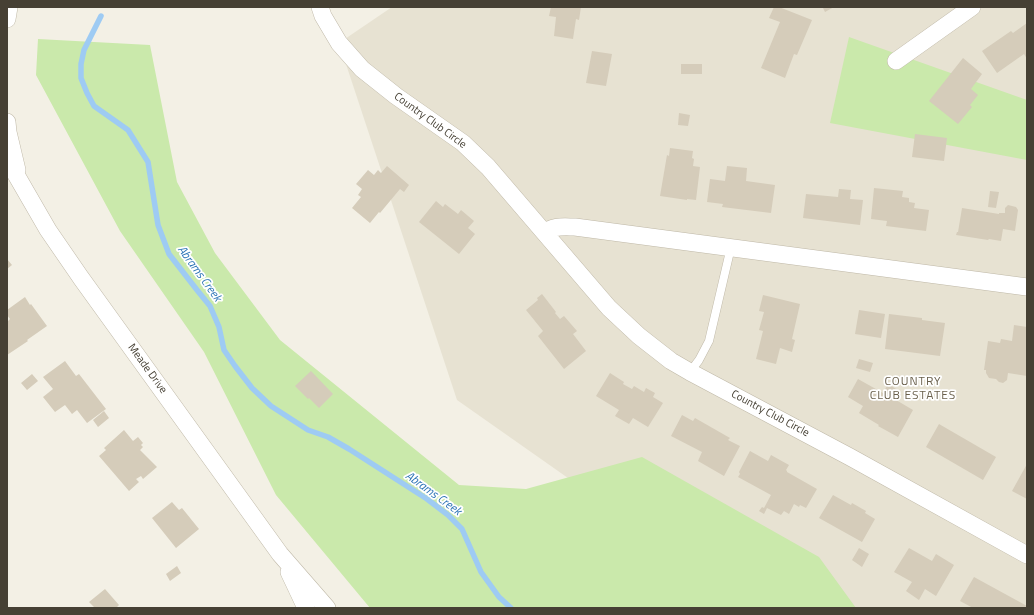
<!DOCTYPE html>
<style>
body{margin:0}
#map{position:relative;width:1034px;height:615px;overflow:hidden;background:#f3f0e5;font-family:"Titillium Web",sans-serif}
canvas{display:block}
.frame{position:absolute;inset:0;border:8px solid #464034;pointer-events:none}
</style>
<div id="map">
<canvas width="1034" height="615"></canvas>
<div class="frame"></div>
</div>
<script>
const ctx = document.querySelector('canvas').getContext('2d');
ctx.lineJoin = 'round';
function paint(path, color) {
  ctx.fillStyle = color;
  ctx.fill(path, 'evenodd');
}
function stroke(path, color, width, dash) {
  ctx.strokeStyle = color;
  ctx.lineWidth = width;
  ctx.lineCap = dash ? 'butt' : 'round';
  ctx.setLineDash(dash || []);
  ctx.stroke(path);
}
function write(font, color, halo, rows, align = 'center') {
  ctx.font = font + ' "Titillium Web",sans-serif';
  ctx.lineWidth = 3.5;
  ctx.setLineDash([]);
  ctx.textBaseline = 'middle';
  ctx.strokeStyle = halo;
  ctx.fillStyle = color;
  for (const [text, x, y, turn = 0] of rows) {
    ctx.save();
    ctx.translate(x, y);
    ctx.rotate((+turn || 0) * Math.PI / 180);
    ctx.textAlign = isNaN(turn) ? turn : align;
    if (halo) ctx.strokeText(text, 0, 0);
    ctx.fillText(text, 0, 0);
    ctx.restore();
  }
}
const residential = new Path2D(`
 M 392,7 L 1027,7 L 1027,608 L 753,608 L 457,400 L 339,43 Z`);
const green = new Path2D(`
 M 849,37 L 1027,100 L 1027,160 L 830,123 Z
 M 38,39 L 150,45 L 177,182 L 215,253 L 280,340 L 459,485 L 526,489 L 642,457 L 819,557 L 856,608 L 370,608 L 276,495 L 204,352 L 120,231 L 36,75 Z`);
const stream = new Path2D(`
 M 101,16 L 84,50 L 81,64 L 81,78 L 87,93 L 94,106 L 128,130 L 148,162 L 158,225 L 169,254 L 197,290 L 210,306 L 219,327 L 224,350 L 235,366 L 252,388 L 271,406 L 308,430 L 328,437 L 349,449 L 427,499 L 448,515 L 462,529 L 481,572 L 499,597 L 511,608`);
const building = new Path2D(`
 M 551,7 L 581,7 L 579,20 L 576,19 L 573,39 L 554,36 L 556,17 L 549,16 Z
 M 774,7 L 779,7 L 812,20 L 797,55 L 794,54 L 785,78 L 761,68 L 780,22 L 769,18 Z
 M 824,7 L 834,7 L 825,12 L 823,8 Z
 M 1027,23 L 1027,59 L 1024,54 L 997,73 L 982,51 L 1011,31 L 1013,33 Z
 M 592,51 L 612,54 L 606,86 L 586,83 Z
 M 963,58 L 982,74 L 971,89 L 978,95 L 970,105 L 972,107 L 958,124 L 929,101 Z
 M 681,64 L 702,64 L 702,74 L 681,74 Z
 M 679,113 L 690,115 L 688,126 L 678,125 Z
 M 915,134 L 947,138 L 944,161 L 912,157 Z
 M 670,148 L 693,151 L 692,158 L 694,159 L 693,166 L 700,167 L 696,200 L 687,199 L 687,200 L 660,196 L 667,155 L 669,156 Z
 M 387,166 L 409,185 L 404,192 L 400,189 L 380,213 L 379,212 L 370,223 L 352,208 L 361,197 L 358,195 L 362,189 L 356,184 L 368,170 L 374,175 L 378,170 L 381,173 Z
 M 727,166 L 747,168 L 746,181 L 775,185 L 771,213 L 722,207 L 723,204 L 707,202 L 710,179 L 725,181 Z
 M 874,188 L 903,191 L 902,197 L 909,198 L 909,202 L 915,203 L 914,208 L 929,210 L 926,231 L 886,226 L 887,221 L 871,219 Z
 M 839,189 L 851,190 L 850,199 L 863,200 L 860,225 L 803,218 L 806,194 L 838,197 Z
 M 990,191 L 999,192 L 996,208 L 988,207 Z
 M 436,201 L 443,207 L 445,204 L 458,214 L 461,210 L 474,221 L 468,228 L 475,234 L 459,254 L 419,222 Z
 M 1008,205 L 1016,207 L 1018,210 L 1015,231 L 1003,229 L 1001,241 L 989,239 L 988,240 L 956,235 L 957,232 L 958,232 L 962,208 L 999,214 L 999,213 L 1005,213 L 1005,208 Z
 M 7,259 L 12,265 L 7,269 Z
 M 542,294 L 556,312 L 555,313 L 560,319 L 564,316 L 577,331 L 573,334 L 586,351 L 564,369 L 538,336 L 543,331 L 526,310 L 538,300 L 537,298 Z
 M 763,295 L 800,304 L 792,339 L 795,340 L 792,352 L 780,348 L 776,364 L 756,359 L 763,331 L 759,330 L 764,312 L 759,311 Z
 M 25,297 L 30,305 L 31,304 L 47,326 L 27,340 L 28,341 L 7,355 L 7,322 L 10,319 L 7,315 L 7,310 Z
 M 859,310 L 885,314 L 881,338 L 855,334 Z
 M 889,314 L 922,318 L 922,320 L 945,323 L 940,356 L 885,349 Z
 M 1014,325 L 1027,327 L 1027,376 L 1008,373 L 1007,380 L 1003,383 L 999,382 L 996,379 L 989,378 L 986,373 L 986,370 L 984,370 L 988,341 L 1000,343 L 1001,339 L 1012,341 Z
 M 859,359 L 873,363 L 870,372 L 856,368 Z
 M 65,361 L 76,376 L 79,374 L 106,409 L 87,423 L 77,410 L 72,414 L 65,405 L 55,412 L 43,397 L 53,389 L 43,377 Z
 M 311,371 L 333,394 L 319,408 L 309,398 L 308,399 L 295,386 Z
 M 610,373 L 624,382 L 623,384 L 632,389 L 634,386 L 644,392 L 646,388 L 655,393 L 653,397 L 663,403 L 648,427 L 633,418 L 629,424 L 615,416 L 619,410 L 596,396 Z
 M 32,374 L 38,381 L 27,390 L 21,383 Z
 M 858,379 L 883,393 L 888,384 L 901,392 L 896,400 L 913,410 L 898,437 L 878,426 L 879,425 L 859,413 L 863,406 L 848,397 Z
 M 104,411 L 109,418 L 98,427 L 93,420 Z
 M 682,415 L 693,421 L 695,418 L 730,438 L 728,440 L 740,446 L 724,476 L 698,461 L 702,452 L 671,436 Z
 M 939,424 L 996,457 L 983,480 L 926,447 Z
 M 124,430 L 133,441 L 138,437 L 143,443 L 141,445 L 143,447 L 140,450 L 157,467 L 143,479 L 141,476 L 136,479 L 139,482 L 129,491 L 99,456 L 106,450 L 104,448 Z
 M 750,451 L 768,461 L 771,455 L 789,465 L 786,470 L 787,471 L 787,472 L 817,489 L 806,508 L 800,505 L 799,507 L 794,504 L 789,514 L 784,511 L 781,515 L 767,508 L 764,514 L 759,511 L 762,507 L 764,508 L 771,495 L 738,477 L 740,474 L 739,472 Z
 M 1027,464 L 1027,499 L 1012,491 Z
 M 833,495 L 851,505 L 852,503 L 866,511 L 865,513 L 875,519 L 862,542 L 819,518 Z
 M 172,502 L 179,510 L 182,508 L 199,529 L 176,548 L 152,518 Z
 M 859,548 L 869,554 L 862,567 L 852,560 Z
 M 909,548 L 932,561 L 936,554 L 954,565 L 936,596 L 925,589 L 919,600 L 906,591 L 912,582 L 894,572 Z
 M 177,566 L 181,573 L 170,581 L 166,574 Z
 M 974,577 L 1027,606 L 1025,608 L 973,608 L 960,601 Z
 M 105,589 L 119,605 L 116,608 L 95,608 L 89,602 Z`);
const service = new Path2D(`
 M 690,372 L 699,360 L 709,341 L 731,247`);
const minor = new Path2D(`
 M 320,7 L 323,16 L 339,43 L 362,69 L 396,96 L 463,143 L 488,167 L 609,308 L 639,336 L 671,361 L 690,372 L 850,457 L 1027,555
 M 7,19 L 9,7
 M 896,61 L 972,7
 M 7,122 L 8,132 L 17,170
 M 7,159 L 48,230 L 81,278 L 280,554 L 327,608
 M 545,233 C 552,225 565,227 575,227 L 1027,287
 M 289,572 L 306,608`);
const streetNames = [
 ["Country Club Circle",430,121,36],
 ["Meade Drive",147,369,54],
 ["Country Club Circle",770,414,28]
];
const waterNames = [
 ["Abrams Creek",199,274,54],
 ["Abrams Creek",433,494,36]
];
const neighbourhoodNames = [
 ["COUNTRY",913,382],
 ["CLUB ESTATES",913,396]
];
paint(residential, '#e7e2d2');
paint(green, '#cae9ab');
stroke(stream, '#9ecbf3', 5.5);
paint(building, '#d5ccba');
stroke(service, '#bfb8a7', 9);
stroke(minor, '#bfb8a7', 18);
stroke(service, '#fff', 8);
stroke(minor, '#fff', 17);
write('11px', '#464034', '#fff', streetNames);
write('italic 12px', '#2972b5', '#fff', waterNames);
ctx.letterSpacing = '1px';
write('12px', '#695f4b', '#fff', neighbourhoodNames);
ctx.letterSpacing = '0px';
</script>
